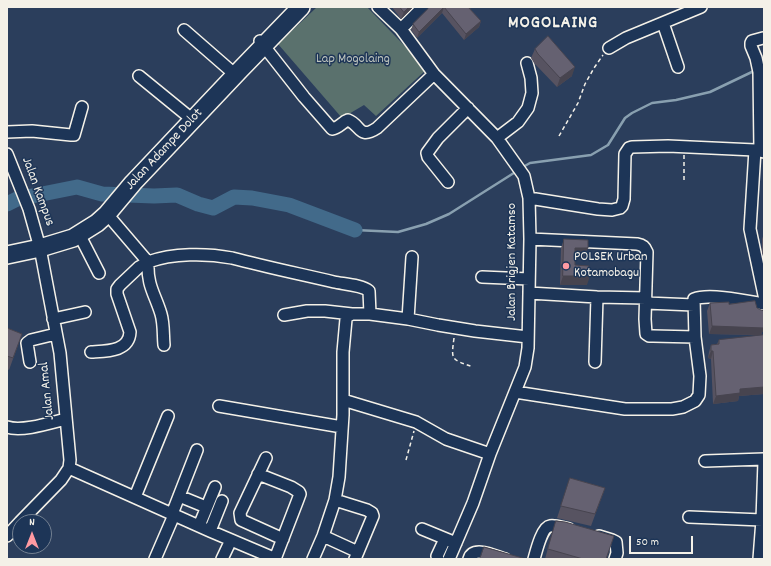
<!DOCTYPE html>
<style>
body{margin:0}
#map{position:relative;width:771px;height:566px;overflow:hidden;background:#2b3e5c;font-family:Dekko,sans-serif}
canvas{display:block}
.frame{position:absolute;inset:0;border:8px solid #f4f1e8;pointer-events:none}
.north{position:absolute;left:12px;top:514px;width:40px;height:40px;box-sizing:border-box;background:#1d3557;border:1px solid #738091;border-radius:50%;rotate:0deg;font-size:11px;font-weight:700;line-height:16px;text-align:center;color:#f4f1e8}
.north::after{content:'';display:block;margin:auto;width:14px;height:18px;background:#ff9aa2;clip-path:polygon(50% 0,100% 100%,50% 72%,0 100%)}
.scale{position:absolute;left:629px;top:536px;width:64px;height:18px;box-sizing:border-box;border:2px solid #f4f1e8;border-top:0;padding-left:5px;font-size:12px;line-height:14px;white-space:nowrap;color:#f4f1e8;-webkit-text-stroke:3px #1d3557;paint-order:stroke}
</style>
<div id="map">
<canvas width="771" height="566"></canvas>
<div class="frame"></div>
<div class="north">N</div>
<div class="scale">50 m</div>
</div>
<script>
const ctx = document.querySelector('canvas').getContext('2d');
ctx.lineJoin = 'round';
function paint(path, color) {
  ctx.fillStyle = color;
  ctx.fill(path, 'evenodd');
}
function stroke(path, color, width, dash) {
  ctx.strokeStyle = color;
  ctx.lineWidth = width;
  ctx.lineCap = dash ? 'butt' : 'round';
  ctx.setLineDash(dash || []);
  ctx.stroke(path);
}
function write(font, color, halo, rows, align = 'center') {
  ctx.font = font + ' Dekko,sans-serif';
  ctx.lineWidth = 3;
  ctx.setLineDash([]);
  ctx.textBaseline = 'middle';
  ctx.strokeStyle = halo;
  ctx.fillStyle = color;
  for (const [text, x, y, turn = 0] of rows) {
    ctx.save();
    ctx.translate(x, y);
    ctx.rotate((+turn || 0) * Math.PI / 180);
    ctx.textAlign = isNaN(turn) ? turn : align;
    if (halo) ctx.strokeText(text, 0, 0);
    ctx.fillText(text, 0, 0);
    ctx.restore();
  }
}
const green = new Path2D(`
 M 317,7 L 367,7 L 427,69 L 376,116 L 364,105 L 342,118 L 278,44 Z`);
const stream = new Path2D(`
 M 523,167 L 530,163 L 591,155 L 608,145 L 625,118 L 632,113 L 652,103 L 676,100 L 710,92 L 756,70
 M 355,230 L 398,232 L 426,224 L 449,214 L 517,171`);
const river = new Path2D(`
 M 7,204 L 17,199 L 77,187 L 102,194 L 154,196 L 177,195 L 198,204 L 213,208 L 234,197 L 252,198 L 289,205 L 355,230`);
const path = new Path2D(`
 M 559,136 L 578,103 L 585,84 L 594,68 L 603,55
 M 684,155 L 684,183
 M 454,338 C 451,361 451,359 473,367
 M 406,460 L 414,431`);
const minor = new Path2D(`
 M 378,7 L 401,29 L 434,74 L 497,138 L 524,176 L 529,198 L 530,239 L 529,293 L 528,348 L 525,367 L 490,454 L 473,503 L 449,559
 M 663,23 L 678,67
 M 401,29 L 423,7
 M 184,30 L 231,71
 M 260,41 L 304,97 L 332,129 C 339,128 342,122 348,120 C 361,125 359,140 377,128 L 434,74
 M 609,48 L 626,38 L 701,7
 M 139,76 L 188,116
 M 7,132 L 32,131 L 71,135 L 74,135 L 82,107
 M 497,138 L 518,122 L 528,108 L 532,93 L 531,78 L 527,63
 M 755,150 L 750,229 L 764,295
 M 760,151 L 759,72 L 756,58 L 751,46 L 751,43 L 752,41 L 763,38
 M 7,154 L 29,209 L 40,248 L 60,353 L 70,460 L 69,468 L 61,480 L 20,522
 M 448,182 L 428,157 L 427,153 L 438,138 L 468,108
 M 529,198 L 598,209 L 612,210 L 620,208 L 622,206 L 624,199 L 625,154 L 629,148 L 632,147 L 668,146 L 755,150 L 764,152
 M 107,214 L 148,262 C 173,253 206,253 232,258 C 266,267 300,274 334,282 C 343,284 362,285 369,291 L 370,314
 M 79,234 L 99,273
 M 530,239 L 637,244 C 643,245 645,247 647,252 L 645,319 L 646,334 L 649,336 L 653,336 L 695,337
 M 482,277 L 529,279
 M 529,293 L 597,297 L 646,298
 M 646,303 L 694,305
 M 284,315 L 307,311 L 325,311 L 352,314
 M 53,319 L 85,312
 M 408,319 L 412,257
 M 91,352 C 106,351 129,352 130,332 L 117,294 L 117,289 L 120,285 L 139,267 L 148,262 C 147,286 155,294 161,314 C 164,324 163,335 164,345
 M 30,362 L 27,343 L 31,340 L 56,334
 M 595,362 L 597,297
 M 515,392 L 625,409 L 672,409 L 683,407 L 695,401 L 699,395 L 700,376 L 695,337 L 694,299 C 709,293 747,301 764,304
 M 343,400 L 416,422 L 446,439 L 490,454
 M 219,406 L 342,427
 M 7,427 C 22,432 50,423 66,419
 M 266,458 L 240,513 L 241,520 L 283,539
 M 705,461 L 764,459
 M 69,468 L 210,531 L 276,559
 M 258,474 L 291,487 L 299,492 L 300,494 L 297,502 L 275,559
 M 179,496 L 206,507
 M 135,497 L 168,416
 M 335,500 L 367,510 L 372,513 L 373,516 L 355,559
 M 172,514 L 197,450
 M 689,517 L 762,520
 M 199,526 L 215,487
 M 422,529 L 456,543
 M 210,531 L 222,501
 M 7,536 L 20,522
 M 323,536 L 358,552
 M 599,536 L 612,540 L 616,542 L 617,553 L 615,559
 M 155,559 L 174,515
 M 222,559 L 231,540
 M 313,559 L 323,536 L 335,500 L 339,477 L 343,415 L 343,352 L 346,319 L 348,316 L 352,314 L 370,314 L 408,319 L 438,325 L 475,331 L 528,337
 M 438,559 L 437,556 L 445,539
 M 469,559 C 473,545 495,556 505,559
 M 534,559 C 536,552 542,527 550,526 C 556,525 563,528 569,529
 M 759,559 L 762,520 L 764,461`);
const highway = new Path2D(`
 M 7,255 L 40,248 L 73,238 L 97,223 L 107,214 L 133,183 L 239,71 L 301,7`);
const wall = new Path2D(`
 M 392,7 L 413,7 L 401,19 Z
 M 430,7 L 471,7 L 470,9 L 481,21 L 479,27 L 464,40 L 442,13 L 417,38 L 411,30 L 413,24 Z
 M 535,49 L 572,76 L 557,87 L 534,63 L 531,58 Z
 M 764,234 L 764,255 L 763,255 L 762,253 L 762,239 Z
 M 564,239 L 584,257 L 575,257 L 575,265 L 587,285 L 560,285 L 561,248 Z
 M 710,303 L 729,304 L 762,332 L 761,335 L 709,334 L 707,311 Z
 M 7,328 L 22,334 L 9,370 L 7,369 Z
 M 764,335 L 764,394 L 739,396 L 738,401 L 713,404 L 711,359 L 708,358 L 709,352 L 711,345 L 717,344 L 719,340 Z
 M 570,478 L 605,488 L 591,526 L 557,518 Z
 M 556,521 L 606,559 L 545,559 L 552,533 Z`);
const shadedWall = new Path2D(`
 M 409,7 L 413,7 L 401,19 L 404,12 Z
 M 444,7 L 442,13 L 417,38 L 419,32 Z
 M 481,21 L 479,27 L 464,40 L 466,34 Z
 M 575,67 L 572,76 L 557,87 L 560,78 Z
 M 575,248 L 588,248 L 584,257 L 572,257 Z
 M 563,276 L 590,276 L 587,285 L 560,285 Z
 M 764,325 L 764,332 L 762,332 L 761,335 L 709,334 L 712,326 Z
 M 711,351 L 713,351 L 711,359 L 708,358 Z
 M 764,387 L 764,394 L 739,396 L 738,401 L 713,404 L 716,396 L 740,389 Z`);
const building = new Path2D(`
 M 400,7 L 409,7 L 404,12 Z
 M 430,7 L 468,7 L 481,21 L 466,34 L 444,7 L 419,32 L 413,24 Z
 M 548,36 L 575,67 L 560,78 L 538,54 L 535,49 Z
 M 564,239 L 588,240 L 588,248 L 575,248 L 575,265 L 589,266 L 590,276 L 563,276 Z
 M 755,301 L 757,308 L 761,310 L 764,311 L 764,328 L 712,326 L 710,303 L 729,302 L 729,304 Z
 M 7,328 L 22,334 L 13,358 L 7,356 Z
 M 764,335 L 764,387 L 740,389 L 740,393 L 716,396 L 713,351 L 711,351 L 711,345 L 719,344 L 719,340 Z
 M 570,478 L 605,488 L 595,514 L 561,506 Z
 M 556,521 L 565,522 L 614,536 L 606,559 L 583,559 L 548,549 Z
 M 484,547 L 526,559 L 480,559 Z`);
const markers = [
 [566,266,4,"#ff9aa2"]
];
const parkNames = [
 ["Lap Mogolaing",353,60]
];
const streetNames = [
 ["Jalan Adampe Dolot",165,150,-47],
 ["Jalan Kampus",37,192,70],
 ["Jalan Brigjen Katamso",513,262,-90],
 ["Jalan Amal",48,391,-96]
];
const poiNames = [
 ["POLSEK Urban",574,258],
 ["Kotamobagu",574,274]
];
const districtNames = [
 ["MOGOLAING",553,25]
];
paint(green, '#5a716d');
stroke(stream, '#89a0b0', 2.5);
stroke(river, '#426a8a', 15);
stroke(minor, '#f4f1e8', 14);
stroke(highway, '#f4f1e8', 20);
stroke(path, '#f4f1e8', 1.5, [4, 3]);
stroke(minor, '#1d3557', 11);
stroke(highway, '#1d3557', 17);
paint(wall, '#575361');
paint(shadedWall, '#47444f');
paint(building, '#656171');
stroke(building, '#47444f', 1);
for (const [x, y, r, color] of markers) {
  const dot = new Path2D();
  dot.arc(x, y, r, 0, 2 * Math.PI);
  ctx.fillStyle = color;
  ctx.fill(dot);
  stroke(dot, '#1d3557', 1.5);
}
write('14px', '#bec4bd', '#1d3557', parkNames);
write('14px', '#f4f1e8', '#1d3557', streetNames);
write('14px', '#f4f1e8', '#1d3557', poiNames, 'left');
ctx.letterSpacing = '1px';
write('bold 18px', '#f4f1e8', '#1d3557', districtNames);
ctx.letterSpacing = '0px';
</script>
